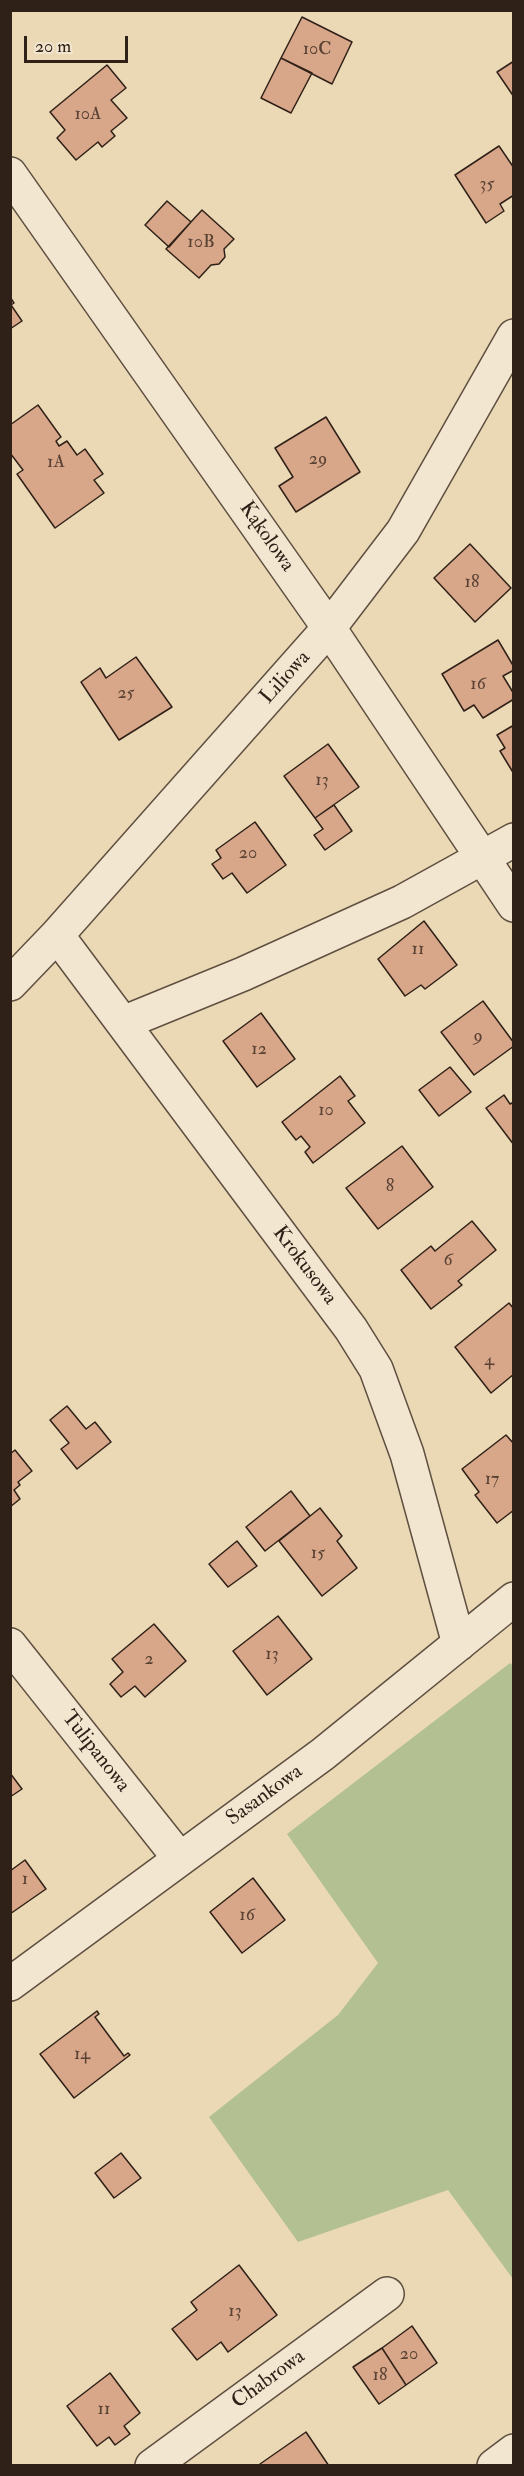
<!DOCTYPE html>
<meta charset="utf-8">
<style>
body{margin:0}
#map{position:relative;width:524px;height:2476px;overflow:hidden;background:#ebd9b6;font-family:"IM FELL Double Pica",serif}
canvas{display:block}
.frame{position:absolute;inset:0;border:12px solid #2f2118;pointer-events:none}
.scale{position:absolute;left:24px;top:36px;width:104px;height:27px;box-sizing:border-box;border:3px solid #2f2118;border-top:0;padding-left:8px;font-size:18px;line-height:21px;white-space:nowrap;color:#2f2118;-webkit-text-stroke:4px #f2e6d0;paint-order:stroke}
</style>
<div id="map">
<canvas width="524" height="2476"></canvas>
<div class="frame"></div>
<div class="scale">20 m</div>
</div>
<script>
const ctx = document.querySelector('canvas').getContext('2d');
ctx.lineJoin = 'round';
function paint(path, color) {
  ctx.fillStyle = color;
  ctx.fill(path, 'evenodd');
}
function stroke(path, color, width, dash) {
  ctx.strokeStyle = color;
  ctx.lineWidth = width;
  ctx.lineCap = dash ? 'butt' : 'round';
  ctx.setLineDash(dash || []);
  ctx.stroke(path);
}
function write(font, color, halo, rows, align = 'center') {
  ctx.font = font + ' "IM FELL Double Pica",serif';
  ctx.lineWidth = 6;
  ctx.setLineDash([]);
  ctx.textBaseline = 'middle';
  ctx.strokeStyle = halo;
  ctx.fillStyle = color;
  for (const [text, x, y, turn = 0] of rows) {
    ctx.save();
    ctx.translate(x, y);
    ctx.rotate((+turn || 0) * Math.PI / 180);
    ctx.textAlign = isNaN(turn) ? turn : align;
    if (halo) ctx.strokeText(text, 0, 0);
    ctx.fillText(text, 0, 0);
    ctx.restore();
  }
}
const green = new Path2D(`
 M 510,1663 L 514,1667 L 513,2279 L 448,2190 L 298,2242 L 209,2117 L 338,2015 L 378,1963 L 287,1834 Z`);
const building = new Path2D(`
 M 302,17 L 352,42 L 332,84 L 281,58 Z
 M 281,58 L 312,73 L 291,113 L 261,98 Z
 M 514,61 L 514,97 L 497,72 Z
 M 107,65 L 126,88 L 111,100 L 127,118 L 111,131 L 115,136 L 102,147 L 98,142 L 76,160 L 57,138 L 65,130 L 50,112 Z
 M 499,146 L 514,168 L 514,195 L 500,204 L 504,211 L 486,223 L 455,175 Z
 M 167,201 L 191,222 L 169,247 L 145,225 Z
 M 202,210 L 234,239 L 224,249 L 225,257 L 219,264 L 211,265 L 199,278 L 166,249 Z
 M 10,297 L 14,303 L 11,305 L 22,321 L 10,329 Z
 M 38,405 L 61,437 L 56,441 L 59,446 L 67,441 L 77,455 L 85,449 L 103,474 L 94,480 L 104,493 L 55,528 L 17,474 L 23,470 L 10,453 L 10,425 Z
 M 326,417 L 360,472 L 296,512 L 279,486 L 293,477 L 275,448 Z
 M 470,544 L 511,588 L 475,622 L 434,578 Z
 M 498,640 L 514,667 L 514,670 L 503,676 L 514,694 L 514,699 L 483,718 L 474,705 L 464,711 L 442,674 Z
 M 136,657 L 172,707 L 119,740 L 81,682 L 100,668 L 106,678 Z
 M 514,725 L 514,774 L 500,751 L 505,748 L 497,735 Z
 M 328,744 L 359,787 L 315,818 L 284,776 Z
 M 334,805 L 352,831 L 325,850 L 314,835 L 323,829 L 315,818 Z
 M 255,822 L 286,865 L 247,893 L 232,873 L 223,879 L 212,864 L 221,858 L 216,850 Z
 M 424,921 L 457,965 L 425,989 L 421,985 L 405,996 L 378,959 Z
 M 483,1001 L 514,1043 L 514,1046 L 474,1075 L 441,1032 Z
 M 261,1013 L 295,1059 L 257,1087 L 223,1041 Z
 M 450,1067 L 471,1092 L 439,1116 L 419,1090 Z
 M 340,1076 L 355,1096 L 348,1101 L 365,1123 L 313,1163 L 305,1152 L 310,1147 L 301,1136 L 296,1140 L 282,1122 Z
 M 504,1095 L 510,1104 L 514,1102 L 514,1145 L 486,1108 Z
 M 402,1146 L 433,1187 L 378,1229 L 346,1188 Z
 M 472,1221 L 496,1250 L 458,1281 L 462,1285 L 431,1309 L 401,1270 L 431,1246 L 435,1251 Z
 M 509,1303 L 514,1309 L 514,1374 L 491,1393 L 455,1347 Z
 M 67,1406 L 86,1429 L 95,1422 L 111,1442 L 77,1469 L 61,1449 L 69,1443 L 50,1420 Z
 M 506,1435 L 514,1444 L 514,1510 L 497,1523 L 475,1495 L 479,1492 L 462,1469 Z
 M 15,1450 L 32,1471 L 18,1482 L 20,1485 L 14,1490 L 20,1499 L 10,1507 L 10,1454 Z
 M 291,1491 L 310,1516 L 265,1551 L 246,1527 Z
 M 320,1508 L 342,1536 L 337,1541 L 357,1568 L 322,1596 L 279,1541 Z
 M 237,1541 L 257,1566 L 228,1587 L 209,1564 Z
 M 278,1616 L 312,1659 L 267,1695 L 233,1651 Z
 M 154,1624 L 186,1661 L 145,1697 L 135,1686 L 121,1697 L 110,1684 L 123,1672 L 112,1659 Z
 M 10,1773 L 22,1789 L 10,1797 Z
 M 25,1860 L 46,1889 L 10,1914 L 10,1871 Z
 M 253,1878 L 285,1920 L 242,1953 L 210,1912 Z
 M 97,2011 L 99,2014 L 95,2017 L 124,2056 L 128,2053 L 130,2055 L 74,2098 L 40,2054 Z
 M 121,2153 L 141,2178 L 114,2198 L 95,2173 Z
 M 239,2265 L 277,2315 L 228,2352 L 221,2342 L 197,2360 L 172,2329 L 197,2310 L 191,2302 Z
 M 412,2326 L 437,2363 L 406,2385 L 382,2348 Z
 M 382,2348 L 406,2385 L 379,2404 L 353,2367 Z
 M 110,2373 L 140,2413 L 124,2426 L 130,2434 L 115,2445 L 109,2437 L 97,2446 L 67,2406 Z
 M 306,2432 L 329,2466 L 261,2466 L 260,2464 Z`);
const minor = new Path2D(`
 M 10,174 L 329,628 L 514,905
 M 57,935 L 351,1329 L 376,1369 L 407,1454 L 459,1644
 M 10,984 L 57,935 L 329,628 L 403,531 L 514,336
 M 123,1023 L 243,974 L 402,902 L 514,840
 M 10,1645 L 180,1859
 M 10,1984 L 323,1754 L 514,1599
 M 152,2466 L 387,2294
 M 494,2466 L 514,2451`);
const numberNames = [
 ["10C",317,50],
 ["10A",88,115],
 ["35",487,185],
 ["10B",201,243],
 ["29",318,460],
 ["1A",56,463],
 ["18",472,583],
 ["16",478,685],
 ["25",126,694],
 ["13",322,781],
 ["20",248,854],
 ["11",418,950],
 ["9",478,1037],
 ["12",259,1050],
 ["10",326,1111],
 ["8",390,1187],
 ["6",448,1261],
 ["4",489,1361],
 ["17",492,1480],
 ["15",318,1554],
 ["13",272,1655],
 ["2",149,1660],
 ["1",25,1880],
 ["16",247,1916],
 ["14",82,2055],
 ["13",235,2312],
 ["20",409,2355],
 ["18",380,2376],
 ["11",104,2410]
];
const streetNames = [
 ["Kąkolowa",266,537,55],
 ["Liliowa",286,678,-48],
 ["Krokusowa",304,1266,53],
 ["Tulipanowa",95,1752,52],
 ["Sasankowa",265,1796,-36],
 ["Chabrowa",269,2380,-36]
];
paint(green, '#b3c091');
paint(building, '#d8a688');
stroke(building, '#2f2118', 1.5);
stroke(minor, '#5e4f40', 36);
stroke(minor, '#f2e6d0', 33);
write('18px', '#594234', null, numberNames);
write('21px', '#2f2118', '#f2e6d0', streetNames);
</script>
